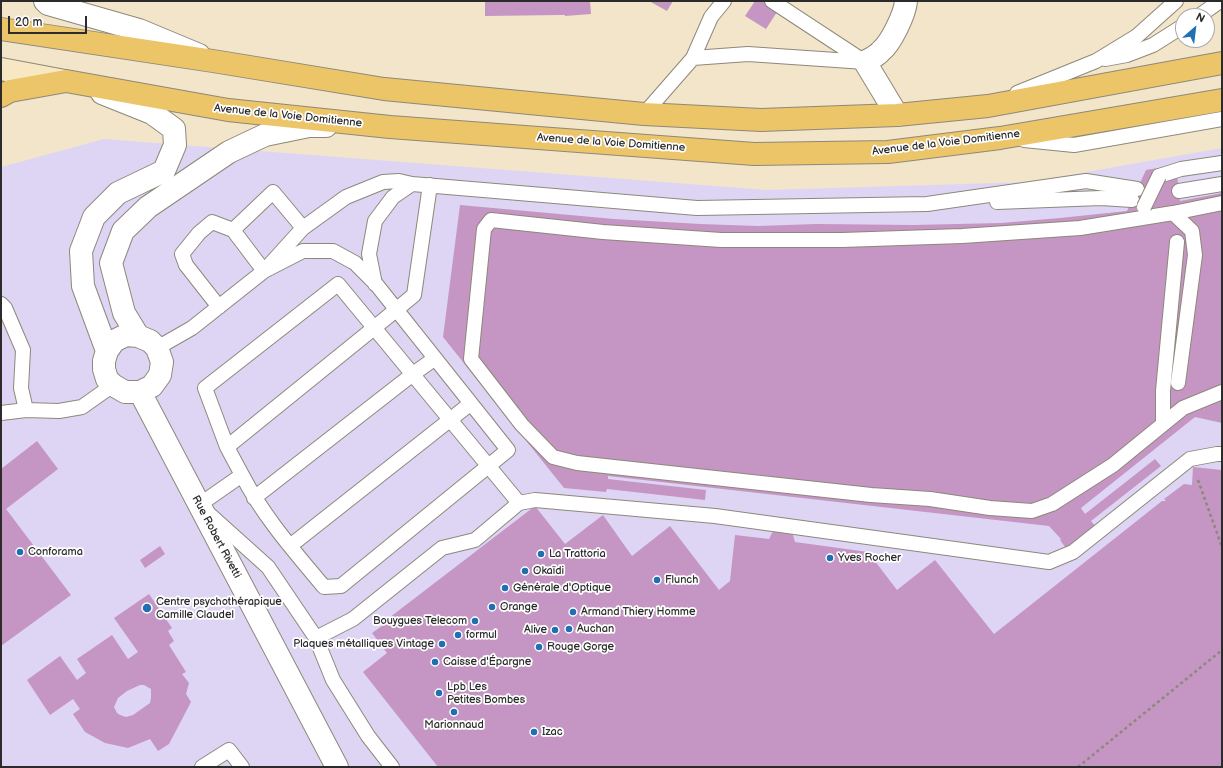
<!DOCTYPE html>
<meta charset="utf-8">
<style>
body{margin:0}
#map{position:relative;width:1223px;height:768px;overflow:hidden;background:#f2e5ca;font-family:"Balsamiq Sans",sans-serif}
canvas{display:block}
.frame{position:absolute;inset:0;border:2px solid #2b2b2b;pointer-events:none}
.north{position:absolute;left:1175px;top:8px;width:40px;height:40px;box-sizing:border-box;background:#fff;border:1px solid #aaa;border-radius:50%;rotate:28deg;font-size:11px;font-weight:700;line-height:16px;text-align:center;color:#2b2b2b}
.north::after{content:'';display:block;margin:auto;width:14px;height:18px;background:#1f6fb2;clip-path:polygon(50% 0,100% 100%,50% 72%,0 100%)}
.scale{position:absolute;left:8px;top:16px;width:79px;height:18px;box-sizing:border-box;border:2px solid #2b2b2b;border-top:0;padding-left:5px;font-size:12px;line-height:14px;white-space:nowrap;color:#2b2b2b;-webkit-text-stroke:3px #fff;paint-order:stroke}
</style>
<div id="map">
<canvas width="1223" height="768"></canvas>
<div class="frame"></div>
<div class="north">N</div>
<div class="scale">20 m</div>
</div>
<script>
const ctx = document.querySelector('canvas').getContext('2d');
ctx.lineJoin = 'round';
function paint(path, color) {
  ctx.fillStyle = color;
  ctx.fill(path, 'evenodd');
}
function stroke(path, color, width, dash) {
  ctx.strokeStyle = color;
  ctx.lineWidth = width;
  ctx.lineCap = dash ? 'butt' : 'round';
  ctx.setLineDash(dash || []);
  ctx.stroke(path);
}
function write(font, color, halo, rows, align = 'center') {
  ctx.font = font + ' "Balsamiq Sans",sans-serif';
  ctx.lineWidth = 3.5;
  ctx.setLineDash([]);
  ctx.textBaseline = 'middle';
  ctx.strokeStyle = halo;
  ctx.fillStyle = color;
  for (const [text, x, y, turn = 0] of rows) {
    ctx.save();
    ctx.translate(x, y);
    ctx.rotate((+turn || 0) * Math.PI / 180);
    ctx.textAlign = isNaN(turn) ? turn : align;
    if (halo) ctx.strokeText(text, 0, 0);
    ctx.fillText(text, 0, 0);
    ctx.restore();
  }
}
const built = new Path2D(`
 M 104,139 L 767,190 L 1030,182 L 1222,148 L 1222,767 L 1,767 L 1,167 Z`);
const building = new Path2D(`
 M 485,1 L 590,1 L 591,14 L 565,16 L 565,15 L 559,15 L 485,16 Z
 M 649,1 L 673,1 L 667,11 Z
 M 755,1 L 784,1 L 766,29 L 745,16 Z
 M 1176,165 L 1180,201 L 1222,193 L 1222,423 L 1195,417 L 1081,508 L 1085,514 L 1155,459 L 1161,466 L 1091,521 L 1097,528 L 1068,551 L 1060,540 L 1061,539 L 1049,526 L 608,476 L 608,479 L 706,490 L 705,500 L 607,489 L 606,492 L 564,488 L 443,337 L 460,205 L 614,219 L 700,224 L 758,226 L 816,224 L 913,225 L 1001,223 L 1060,218 L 1127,211 L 1146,170 Z
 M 37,441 L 58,469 L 6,509 L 71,595 L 1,646 L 1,469 Z
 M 1193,467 L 1222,470 L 1222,767 L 438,767 L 363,672 L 387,653 L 372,633 L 386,623 L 385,621 L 535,506 L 565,544 L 603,515 L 632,556 L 670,526 L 719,590 L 730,581 L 735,535 L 769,539 L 772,533 L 778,529 L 791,532 L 793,535 L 795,542 L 868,552 L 897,590 L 935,560 L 994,634 L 1162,501 L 1166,501 L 1164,499 L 1184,484 L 1192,485 Z
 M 160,546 L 165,554 L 145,568 L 140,560 Z
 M 149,594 L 172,628 L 168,631 L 174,641 L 169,645 L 186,672 L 182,674 L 189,683 L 186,694 L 191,702 L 169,744 L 158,751 L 150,739 L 128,748 L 105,743 L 85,732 L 73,714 L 80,709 L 73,699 L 50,715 L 27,680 L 60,656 L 77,680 L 86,673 L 77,659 L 112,635 L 128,659 L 138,652 L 114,618 ZM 140,685 L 144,685 L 151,689 L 151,698 L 150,703 L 133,715 L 126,717 L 120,715 L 117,713 L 114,707 L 118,698 L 127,691 Z`);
const path = new Path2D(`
 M 1198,480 L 1222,547
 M 1078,767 L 1222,650`);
const service = new Path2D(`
 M 772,1 L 865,62
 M 1199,16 L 1220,1
 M 693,58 L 711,17 L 724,1
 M 1105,59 L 1127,55 L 1153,45 L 1183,26
 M 1017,93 L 1096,61 L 1137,36 L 1176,1
 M 644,114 L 693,58 L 748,54 L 865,62
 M 1024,140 L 1074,145 L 1222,119
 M 1159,176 L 1181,169 L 1222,163
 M 1179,191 L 1222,184
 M 997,202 L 1101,198 L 1132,200
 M 1222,203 L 1173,213 L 1080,228 L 962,236 L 842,240 L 721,240 L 603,232 L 491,220 L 484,229 L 471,359 L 522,425 L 553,457 L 577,463 L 871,495 L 930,499 L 990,508 L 1032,511 L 1052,504 L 1113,465 L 1183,408 L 1222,392
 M 1173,213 L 1192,231 L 1195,255 L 1178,383
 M 233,230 L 273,192 L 303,228
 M 264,271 L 303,251 L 333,251 L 355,263 L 376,284 L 508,450 L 341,586 L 324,587 C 294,551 263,516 242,475 L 199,505 L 268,567 L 316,638 L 353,619 L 442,548 L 475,540 L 519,503 L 535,500 L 715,516 L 1049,562 L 1073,552 L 1190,459 L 1217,454 L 1222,454
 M 375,284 L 369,254 L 375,221 L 393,197 L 412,184
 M 1,304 L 5,308 L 23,350 L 21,388 L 26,410 L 59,411 L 82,407 L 113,385
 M 219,307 L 186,265 L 182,254 L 199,233 L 212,222 L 233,230 L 264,271
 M 157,348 L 192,328 L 264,271 L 303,228 L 346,197 L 383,182 L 399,181 L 412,184 L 697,208 L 927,204 L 1086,181 L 1137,189
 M 1,413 L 26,410
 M 1163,424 L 1163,391 L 1177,242
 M 227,447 L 205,388 L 338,284 L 519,503
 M 242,475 L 227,447 L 374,328 L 414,295 L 430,185
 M 254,498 L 413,374 L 434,359
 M 290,546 L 470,404
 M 316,638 L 333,680 L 368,736 L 392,767
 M 202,767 L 229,750 L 242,767`);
const minor = new Path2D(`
 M 897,115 L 865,62 C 870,59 877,56 881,51 C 891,43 905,14 906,1
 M 140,392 L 337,767`);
const tertiary = new Path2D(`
 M 45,1 L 48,4 L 139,30 L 199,55
 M 102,93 L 152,113 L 174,129 L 175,145 L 164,171 L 118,193 L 94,217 L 81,251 L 83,286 L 107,351
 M 138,336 L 126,335 L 114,341 L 107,351 L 104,361 L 104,369 L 107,379 L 113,385 L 125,392 L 140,392 L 152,386 L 160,375 L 162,362 L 157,348 L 150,341 L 138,336 L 124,313 L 111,263 L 123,231 L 148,207 L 229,152 L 265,135 L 309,126 L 326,126`);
const secondary = new Path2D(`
 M 1,69 L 65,81`);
const primary = new Path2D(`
 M 1,29 L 213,61 L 384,89 L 644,114 L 761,120 L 897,115 L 988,106 L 1222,63
 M 1,96 L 10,91 L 66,81 L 228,110 L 390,127 L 754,154 L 888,152 L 1000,138 L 1222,100`);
const serviceBridge = new Path2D(`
 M 1144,207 L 1159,176`);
const markers = [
 [20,552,4,"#1f6fb2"],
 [541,554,4,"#1f6fb2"],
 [830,558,4,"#1f6fb2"],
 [525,571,4,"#1f6fb2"],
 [657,580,4,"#1f6fb2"],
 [505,588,4,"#1f6fb2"],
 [492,607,4,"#1f6fb2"],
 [147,608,5,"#1f6fb2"],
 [573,612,4,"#1f6fb2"],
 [475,621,4,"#1f6fb2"],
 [569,629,4,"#1f6fb2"],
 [555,630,4,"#1f6fb2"],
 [458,635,4,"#1f6fb2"],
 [442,644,4,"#1f6fb2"],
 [539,647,4,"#1f6fb2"],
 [435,662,4,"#1f6fb2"],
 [439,693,4,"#1f6fb2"],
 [454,712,4,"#1f6fb2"],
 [534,732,4,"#1f6fb2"]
];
const streetNames = [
 ["Avenue de la Voie Domitienne",288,116,6],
 ["Avenue de la Voie Domitienne",611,143,4],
 ["Avenue de la Voie Domitienne",946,143,-7],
 ["Rue Robert Rivetti",216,537,62]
];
const poiNames = [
 ["Conforama",28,552],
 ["La Trattoria",549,554],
 ["Yves Rocher",838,558],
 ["Okaïdi",533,571],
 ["Flunch",665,580],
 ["Générale d'Optique",513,588],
 ["Centre psychothérapique",156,602],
 ["Camille Claudel",156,615],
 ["Orange",500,607],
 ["Armand Thiery Homme",581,612],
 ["Bouygues Telecom",467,621,"right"],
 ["Auchan",577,629],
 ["Alive",547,630,"right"],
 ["formul",466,635],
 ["Plaques métalliques Vintage",434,644,"right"],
 ["Rouge Gorge",547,647],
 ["Caisse d'Épargne",443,662],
 ["Lpb Les",447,687],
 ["Petites Bombes",447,700],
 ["Marionnaud",454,725,"center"],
 ["Izac",542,732]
];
paint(built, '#ded5f5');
paint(building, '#c595c3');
stroke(service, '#8e887a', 16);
stroke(minor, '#8e887a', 24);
stroke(tertiary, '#8e887a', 24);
stroke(secondary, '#8e887a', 24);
stroke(primary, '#8e887a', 24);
stroke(path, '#8e887a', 2.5, [3, 3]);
stroke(service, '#fff', 14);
stroke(minor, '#fff', 22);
stroke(tertiary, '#fff', 22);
stroke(secondary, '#f7e8c3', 22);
stroke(primary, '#ecc569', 22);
stroke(serviceBridge, '#8e887a', 16, []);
stroke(serviceBridge, '#fff', 14);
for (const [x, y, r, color] of markers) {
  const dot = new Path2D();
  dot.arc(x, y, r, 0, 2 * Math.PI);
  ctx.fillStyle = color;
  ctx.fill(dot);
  stroke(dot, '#fff', 1.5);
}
write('11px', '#2b2b2b', '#fff', streetNames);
write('11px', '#2b2b2b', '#fff', poiNames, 'left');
</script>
